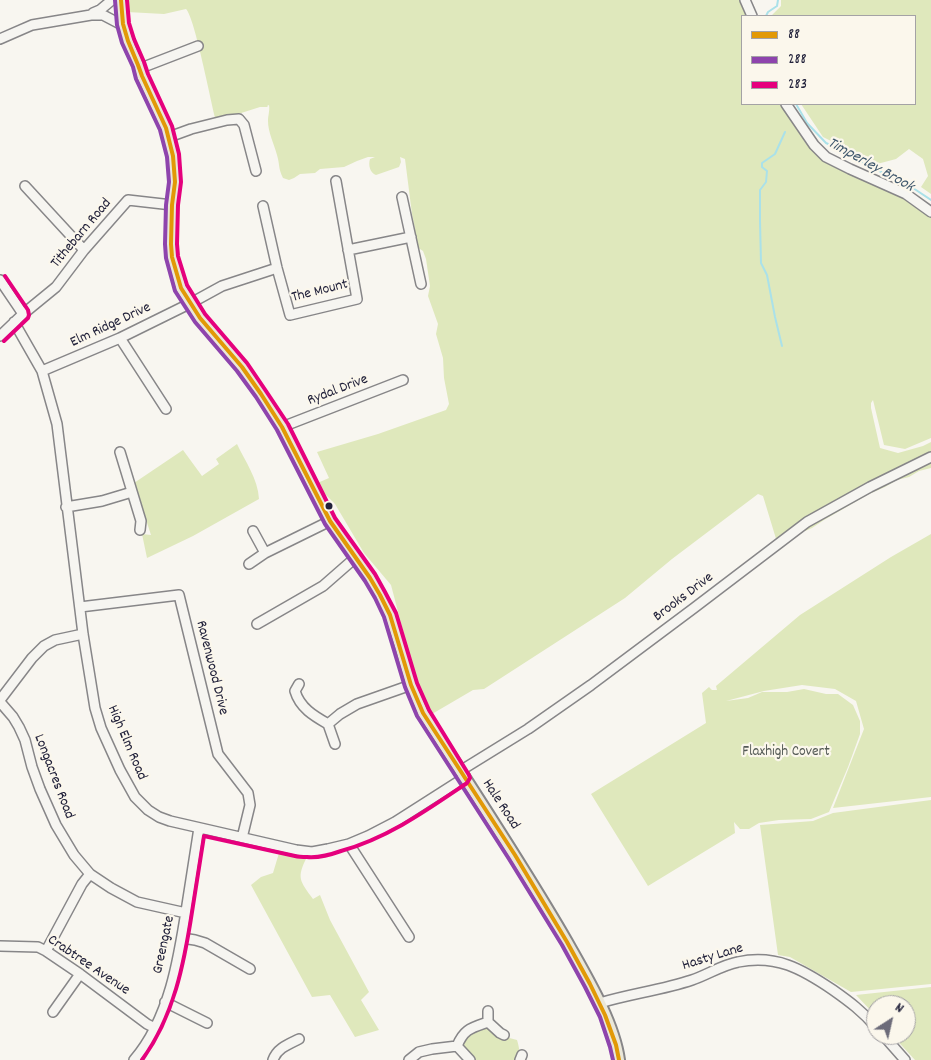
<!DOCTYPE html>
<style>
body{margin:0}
#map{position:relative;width:931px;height:1060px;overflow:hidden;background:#f8f6f0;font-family:Dekko,sans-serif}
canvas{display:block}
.legend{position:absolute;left:741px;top:15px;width:175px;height:90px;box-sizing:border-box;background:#fbf7ec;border:1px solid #a4a2a5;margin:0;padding:6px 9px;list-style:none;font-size:15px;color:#22223b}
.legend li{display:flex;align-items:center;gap:10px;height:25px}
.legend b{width:25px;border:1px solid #a4a2a5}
.north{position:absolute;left:866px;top:995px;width:50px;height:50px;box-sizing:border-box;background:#fbf7ec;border:1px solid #a4a2a5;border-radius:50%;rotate:35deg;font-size:14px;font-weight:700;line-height:20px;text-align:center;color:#22223b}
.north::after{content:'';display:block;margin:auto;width:18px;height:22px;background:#6d6c7a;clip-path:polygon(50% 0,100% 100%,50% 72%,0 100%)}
</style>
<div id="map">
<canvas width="931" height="1060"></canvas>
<ul class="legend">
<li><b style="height:6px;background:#e29906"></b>88</li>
<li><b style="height:6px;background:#8e44ad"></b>288</li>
<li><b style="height:6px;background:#e5007d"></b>283</li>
</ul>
<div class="north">N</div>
</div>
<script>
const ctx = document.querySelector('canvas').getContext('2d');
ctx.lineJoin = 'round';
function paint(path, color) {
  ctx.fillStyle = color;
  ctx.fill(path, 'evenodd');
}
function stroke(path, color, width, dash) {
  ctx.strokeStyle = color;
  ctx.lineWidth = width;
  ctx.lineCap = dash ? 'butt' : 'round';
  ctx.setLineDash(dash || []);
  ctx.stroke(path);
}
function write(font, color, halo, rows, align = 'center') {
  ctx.font = font + ' Dekko,sans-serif';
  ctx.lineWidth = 4.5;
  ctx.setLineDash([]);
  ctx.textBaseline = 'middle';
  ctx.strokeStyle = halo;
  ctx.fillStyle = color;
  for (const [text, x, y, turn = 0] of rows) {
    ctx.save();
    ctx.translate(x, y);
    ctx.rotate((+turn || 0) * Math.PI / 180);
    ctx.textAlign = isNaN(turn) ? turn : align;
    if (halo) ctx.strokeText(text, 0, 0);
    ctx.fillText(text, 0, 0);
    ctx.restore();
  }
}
const green = new Path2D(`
 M 128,0 L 739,0 L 748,16 L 742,16 L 742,104 L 780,104 L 807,145 L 817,156 L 903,196 L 931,218 L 931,438 L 905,449 L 884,445 L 873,400 L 871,403 L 871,408 L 880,448 L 898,453 L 923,446 L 931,442 L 931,468 L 919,471 L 909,477 L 897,480 L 885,487 L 869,494 L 824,520 L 812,528 L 805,531 L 798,528 L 777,542 L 763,496 L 758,494 L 672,559 L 625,598 L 484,689 L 473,690 L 432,714 L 427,706 L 416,680 L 391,585 L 364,553 L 335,504 L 315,484 L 329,478 L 317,452 L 378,434 L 446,410 L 449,404 L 444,378 L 443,358 L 436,334 L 438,324 L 428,296 L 430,286 L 426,259 L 423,251 L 417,247 L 415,241 L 415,229 L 412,214 L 405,159 L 400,157 L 401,162 L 399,167 L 376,175 C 370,173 368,165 370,159 L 375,157 L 368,157 L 357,161 L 344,167 L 320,169 L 315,173 L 300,174 L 294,178 L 289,180 L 283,178 C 278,168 280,165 277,155 C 274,144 268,132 268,121 C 268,115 270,111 269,105 L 267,106 L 268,107 L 260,107 L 216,121 C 211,103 195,18 186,9 L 164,14 L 127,12 Z
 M 781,0 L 931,0 L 931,194 L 921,187 L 928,176 L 923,159 L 909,149 L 896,159 L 877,164 L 823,137 L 801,104 L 915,104 L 915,16 L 771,16 L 781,6 Z
 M 237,444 C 245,461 258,479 259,499 L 193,536 L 147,558 L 142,534 L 151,535 L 134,483 L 183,450 L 202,476 L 219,464 L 216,459 Z
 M 931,534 L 931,797 L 833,808 L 864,729 L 856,701 L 835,689 L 802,685 L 764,691 L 726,701 L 748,698 L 762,692 L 787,692 L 804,689 L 826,694 L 838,694 L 853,705 L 860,721 L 860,734 L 848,767 L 829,812 L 811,819 L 779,820 L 759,823 L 749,829 L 740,829 L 734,822 L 735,833 L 648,886 L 591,794 L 706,723 L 702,693 L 709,687 L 712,690 L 717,690 L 716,686 L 800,615 L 891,557 Z
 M 931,800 L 931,984 L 851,992 L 790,957 L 778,955 L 760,825 L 813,821 L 833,813 Z
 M 279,853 L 307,857 C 296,878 300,881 313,899 L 320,895 L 330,920 L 369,992 L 361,1000 L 379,1030 L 355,1037 L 330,995 L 312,997 L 251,885 L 261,877 L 273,873 Z
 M 931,987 L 931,1060 L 915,1060 L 892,1035 L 906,1035 L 906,1005 L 876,1005 L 876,1016 L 856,995 Z
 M 486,1026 L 490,1028 L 498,1035 L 517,1040 C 519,1047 521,1054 517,1060 L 474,1060 L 465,1050 L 462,1044 L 467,1033 Z`);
const stream = new Path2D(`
 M 766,16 L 768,12 L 777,6 L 778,0
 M 796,104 L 807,123 L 826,143 L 845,152 L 865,164 L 910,186 L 931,200
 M 782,346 L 775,317 L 767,275 L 761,263 L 760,221 L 760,190 L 766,182 L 767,171 L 762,167 L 762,163 L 775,154 L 785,132`);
const minor = new Path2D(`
 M 745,0 L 752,16
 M 93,13 L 100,10 L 112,0
 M 0,39 L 32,25 L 91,15 L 103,15 L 124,26
 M 141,68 L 198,46
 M 786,104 L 814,145 L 826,157 L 850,169 L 906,194 L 931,212
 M 169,137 L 191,129 L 227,120 L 239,119 L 244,125 L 256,171
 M 25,186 L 84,250
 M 402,197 L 421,284
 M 263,206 L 277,268 L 290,315 L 357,299 L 336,181
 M 348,250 L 411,237
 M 0,280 L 23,314
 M 14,322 L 42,371 L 57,424 L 83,634 L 95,708 L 101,728 L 120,770 L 135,797 L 148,810 L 159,817 L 170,821 L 296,850 L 312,852 L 328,849 L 349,844 L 368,836 L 395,822 L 464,778
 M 0,336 L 23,314 L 56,287 L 84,250 L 128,200 L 172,205
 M 120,338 L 166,409
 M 42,371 L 120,338 L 191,303 L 222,286 L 277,268
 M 282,427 L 403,380
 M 120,452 L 141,521 L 140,530
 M 66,507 L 102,501 L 132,492
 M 253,531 L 265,553
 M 249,564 L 265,553 L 330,521
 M 80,607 L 179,595 L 218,754 L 248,793 L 250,805 L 242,838
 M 257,624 L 323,586 L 355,558
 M 299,684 L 295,691 C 300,708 314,716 328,724 L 340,714 L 357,704 L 411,685
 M 0,700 L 32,658 L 44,646 L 55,640 L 83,634
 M 0,702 L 13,717 L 19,727 L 25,740 L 32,767 L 40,789 L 56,825 L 74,855 L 90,874 L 111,888 L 137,902 L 186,913
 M 328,724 L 335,744
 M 460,771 L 528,729 L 591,685 L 694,608 L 807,522 L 870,487 L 931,457
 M 349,844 L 409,937
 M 182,938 L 195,940 L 205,943 L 250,969
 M 0,946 L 38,947 L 46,951 L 80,974 L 147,1024 L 155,1028
 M 46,951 L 82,884 L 90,874
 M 165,1002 L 207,1023
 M 600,1003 C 630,994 662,990 692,980 C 707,975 722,965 738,962 C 776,954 802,969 833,990 C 850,1002 862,1011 876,1027
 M 488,1011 L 488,1022
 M 53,1012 L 80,974
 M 883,1035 L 905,1060
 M 457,1046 C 464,1029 471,1028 488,1022 L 500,1033 L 504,1035
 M 134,1060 C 170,1018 179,957 187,905 C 191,879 195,854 199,828
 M 273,1060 C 277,1048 289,1044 299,1039
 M 409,1060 L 419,1052 L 432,1049 L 457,1046 L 470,1060
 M 520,1060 L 522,1055`);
const major = new Path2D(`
 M 121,0 C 121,16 124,32 130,47 C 134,57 140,65 142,76 L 166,128 L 173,156 L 175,182 L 172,205 L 171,244 L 172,257 L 181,288 L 200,318 L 242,367 L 261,394 L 282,427 L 308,476 L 330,521 L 370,578 L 380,595 L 390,615 L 401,649 L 411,685 L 423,713 C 472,789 522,864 567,942 C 586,976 614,1022 619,1060`);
const bus1 = new Path2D(`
 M 121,0 L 123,24 L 128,41 L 138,65 L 142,76 L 166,128 L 173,156 L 175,182 L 172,205 L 171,244 L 172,257 L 181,288 L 200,318 L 242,367 L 261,394 L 282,427 L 330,521 L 370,578 L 380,595 L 390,615 L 411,685 L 423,713 L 515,855 L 567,942 L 590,984 L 605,1015 L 616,1045 L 619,1060`);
const bus2 = new Path2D(`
 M 115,0 L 117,25 L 122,43 L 133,67 L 136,79 L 160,130 L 167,157 L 169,182 L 166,205 L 165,244 L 166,258 L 175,291 L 195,322 L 237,371 L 256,397 L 277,430 L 325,524 L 365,581 L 375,598 L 384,617 L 405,687 L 417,716 L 509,859 L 562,945 L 585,987 L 600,1017 L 610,1047 L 613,1060`);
const bus3 = new Path2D(`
 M 127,0 L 129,23 L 134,39 L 144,62 L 148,74 L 172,126 L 179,154 L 181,182 L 178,205 L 177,244 L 178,256 L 187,285 L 205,314 L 247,363 L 266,391 L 288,424 L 335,518 L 375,574 L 385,592 L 396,613 L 417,683 L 429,710 L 469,775 L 470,778 L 467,783 C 427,810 388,838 341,851 C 330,855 319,858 307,857 C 303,857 299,857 295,856 L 204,836 C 200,861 196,886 192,912 C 184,964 174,1016 142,1060
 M 4,341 L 28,318 L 29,315 L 28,310 L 5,276`);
const markers = [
 [329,506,4.5,"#22223b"]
];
const streetNames = [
 ["Tithebarn Road",82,234,-50],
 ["The Mount",320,292,-14],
 ["Elm Ridge Drive",111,326,-25],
 ["Rydal Drive",338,391,-21],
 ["Brooks Drive",684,598,-37],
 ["Ravenwood Drive",211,668,76],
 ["High Elm Road",126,743,67],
 ["Longacres Road",53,777,69],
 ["Hale Road",500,805,57],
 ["Greengate",165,945,-78],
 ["Hasty Lane",713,958,-17],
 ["Crabtree Avenue",88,966,34]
];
const parkNames = [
 ["Flaxhigh Covert",786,753]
];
const waterNames = [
 ["Timperley Brook",870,166,29]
];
paint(green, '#dfe8bc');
stroke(stream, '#aae1e9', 2);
stroke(minor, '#878688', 12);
stroke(major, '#878688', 14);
stroke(minor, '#f6f5f1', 9);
stroke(major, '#eae7d8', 10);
stroke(bus1, '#e29906', 4);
stroke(bus2, '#8e44ad', 4);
stroke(bus3, '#e5007d', 4);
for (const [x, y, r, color] of markers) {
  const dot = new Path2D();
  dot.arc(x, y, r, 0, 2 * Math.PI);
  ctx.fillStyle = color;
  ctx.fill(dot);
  stroke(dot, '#fbf7ec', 2);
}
write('15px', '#22223b', '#fbf7ec', streetNames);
write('15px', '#545a55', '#fbf7ec', parkNames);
write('italic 16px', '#41596e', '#fbf7ec', waterNames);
</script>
